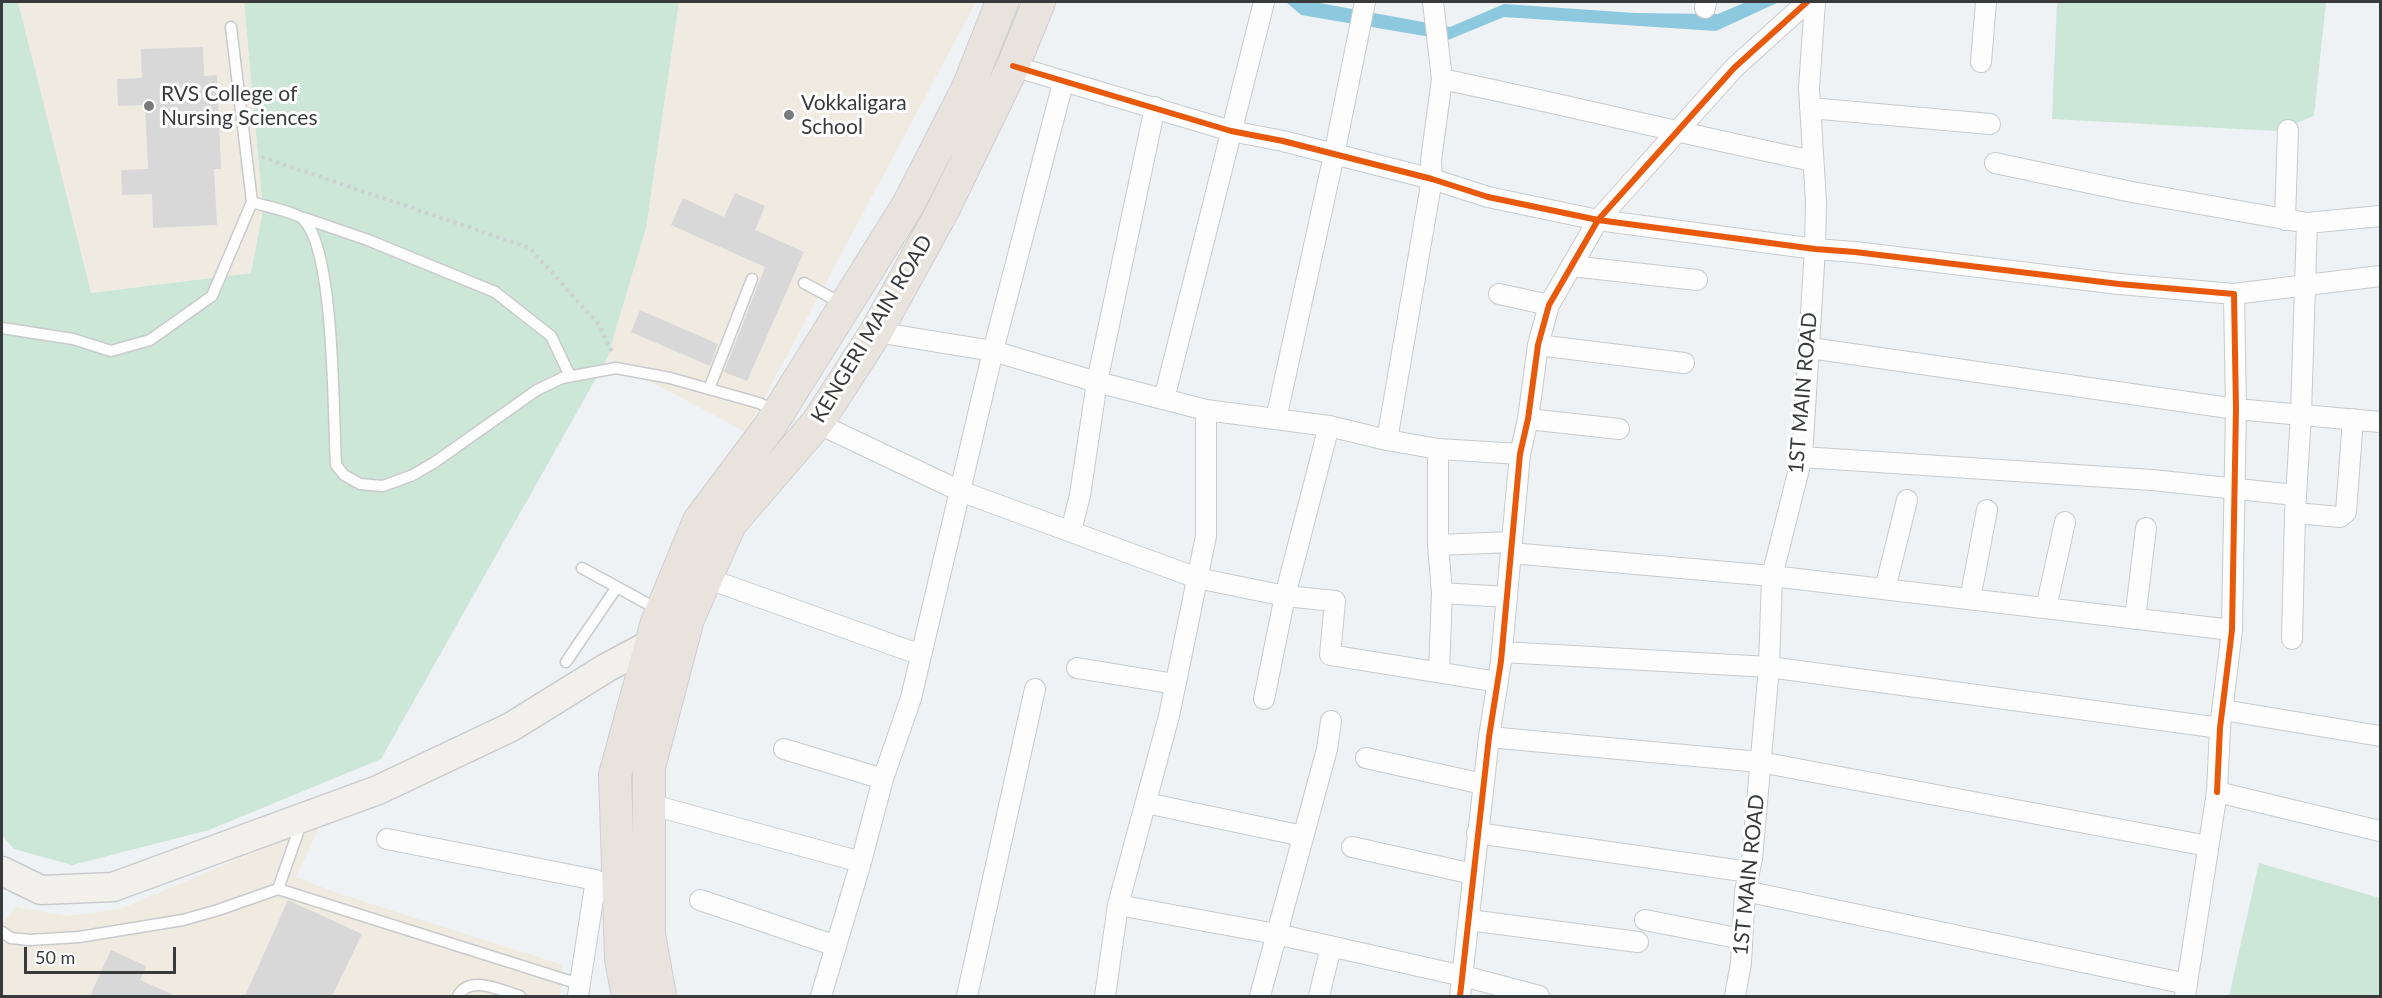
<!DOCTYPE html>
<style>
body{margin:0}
#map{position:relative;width:2382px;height:998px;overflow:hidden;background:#eff2f4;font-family:Lato,sans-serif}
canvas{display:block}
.frame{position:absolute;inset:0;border:3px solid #383a3c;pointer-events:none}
.scale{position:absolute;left:24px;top:947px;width:152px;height:27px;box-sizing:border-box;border:3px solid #383a3c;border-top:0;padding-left:8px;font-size:18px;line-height:21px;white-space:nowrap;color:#383a3c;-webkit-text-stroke:4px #fff;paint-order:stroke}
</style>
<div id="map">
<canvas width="2382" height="998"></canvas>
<div class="frame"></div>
<div class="scale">50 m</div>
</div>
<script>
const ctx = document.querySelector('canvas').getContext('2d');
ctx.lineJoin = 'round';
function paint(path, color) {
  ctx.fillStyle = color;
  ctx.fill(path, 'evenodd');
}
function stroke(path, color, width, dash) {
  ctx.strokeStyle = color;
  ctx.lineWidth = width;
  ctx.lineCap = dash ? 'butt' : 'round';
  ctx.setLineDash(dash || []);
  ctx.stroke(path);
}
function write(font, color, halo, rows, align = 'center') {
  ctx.font = font + ' Lato,sans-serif';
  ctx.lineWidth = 6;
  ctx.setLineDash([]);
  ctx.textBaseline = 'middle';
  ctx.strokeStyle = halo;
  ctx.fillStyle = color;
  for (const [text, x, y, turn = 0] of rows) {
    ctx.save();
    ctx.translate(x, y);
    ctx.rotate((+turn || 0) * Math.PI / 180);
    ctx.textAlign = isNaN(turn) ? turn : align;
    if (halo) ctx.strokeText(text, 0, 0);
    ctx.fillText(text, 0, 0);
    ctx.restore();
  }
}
const education = new Path2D(`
 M 18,2 L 244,2 L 263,210 L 251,273 L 91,293 Z
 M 679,2 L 976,2 L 746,432 L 607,359 L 646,228 Z
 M 321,824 L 296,877 L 334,892 L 563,965 L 560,996 L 2,996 L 2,924 L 16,907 L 67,916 L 120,909 Z`);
const green = new Path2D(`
 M 2,2 L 18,2 L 91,293 L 251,273 L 263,210 L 244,2 L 679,2 L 646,228 L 607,359 L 381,759 L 209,830 L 72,865 L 14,849 L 2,835 Z
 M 2057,2 L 2326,2 L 2314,116 L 2276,131 L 2052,119 Z
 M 2259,863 L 2380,898 L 2380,996 L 2229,996 Z`);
const water = new Path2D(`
 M 1286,2 L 1314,2 L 1450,27 L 1504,4 L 1635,13 L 1718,14 L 1746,2 L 1779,2 L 1716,31 L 1504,17 L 1448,40 L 1301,15 Z`);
const building = new Path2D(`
 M 203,47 L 204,76 L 217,75 L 221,169 L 214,169 L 217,225 L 153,228 L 152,194 L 122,195 L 121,170 L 148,169 L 145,105 L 118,106 L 117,79 L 142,78 L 141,49 Z
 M 735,193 L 765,206 L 755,230 L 804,252 L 747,381 L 724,372 L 765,267 L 671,225 L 683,198 L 724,217 Z
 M 640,310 L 718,344 L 710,366 L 631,332 Z
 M 288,900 L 362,934 L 332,996 L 245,996 Z
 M 111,950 L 146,966 L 140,980 L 176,996 L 90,996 Z`);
const path = new Path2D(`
 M 262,157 L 530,248 L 599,325 L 613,354`);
const lane = new Path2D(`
 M 252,202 C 263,206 297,212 304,220 C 335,252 333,415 336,465 L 344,475 L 360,484 L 383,486 L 413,475 L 435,462 L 537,390 L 562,378 L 616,368 L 670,378 L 759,403 L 776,411
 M 304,218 L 368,240 L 495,292 L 551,336 L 570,376
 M 804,283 L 843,304
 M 2,328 L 73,339 L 111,351 L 150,340 L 212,296 L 252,202 L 231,27
 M 709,389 L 752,279
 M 582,568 L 659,610
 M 566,662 L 617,587
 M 278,889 L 302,821
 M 2,932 L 11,938 L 29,940 L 79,937 L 183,920 L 218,910 L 278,889 L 579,984
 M 458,996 C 470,974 501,991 520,996`);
const street = new Path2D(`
 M 1705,8 L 1706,2
 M 1981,62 L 1986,2
 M 1013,66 L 1231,131 L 1283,141 L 1432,179 L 1488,197 L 1598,220 L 1815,249 L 1855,252 L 2119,284 L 2234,294 L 2236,409 L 2232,630 L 2220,728 L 2217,792
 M 1442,79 C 1566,105 1689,135 1813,161
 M 1810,108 L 1990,124
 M 1995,163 L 2132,192 L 2307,223 L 2380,216
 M 2285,220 L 2288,130
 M 1571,266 L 1697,280
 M 1499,294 L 1549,305
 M 2234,294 L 2380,276
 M 876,332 L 993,351 L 1097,382 L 1206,410
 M 1538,345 L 1684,363
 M 1810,348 L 2236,409 L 2380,422
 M 1164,399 L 1264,2
 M 1276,419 L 1334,155 L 1365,2
 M 1528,419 L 1619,429
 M 817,423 L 960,491 L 1197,578 L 1285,596 L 1329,426
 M 1387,440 L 1432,179 L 1431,160 L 1442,79 L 1433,2
 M 1438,449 L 1438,545
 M 1802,457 L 2152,480 L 2295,495
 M 2295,513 L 2340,517 L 2346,512 L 2353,419
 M 1071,531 L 1080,495 L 1097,382 L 1155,107
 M 1511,553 L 1772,576 L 2232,630
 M 706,578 L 921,655
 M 1885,589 L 1907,500
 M 1442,593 L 1507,597
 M 1970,599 L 1987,510
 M 2046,608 L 2065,522
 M 2135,619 L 2146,528
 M 2292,639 L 2295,513 L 2301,414 L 2307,223
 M 1502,652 L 1769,667 L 2220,728
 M 1077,668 L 1175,684
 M 1439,671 L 1442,593 L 1438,545 L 1512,542
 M 1264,699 L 1285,596 L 1335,601 L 1330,655 L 1498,682
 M 2223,710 L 2380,736
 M 1489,737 L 1760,762 L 2208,846
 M 784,749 L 883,779
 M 1366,758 L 1483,784
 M 1146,803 L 1303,836
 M 649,804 L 861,862
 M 1477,833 L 1749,872
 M 387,839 L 596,880 L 578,996
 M 1352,847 L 1473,874
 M 1745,891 L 2187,984
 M 700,900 L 836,946
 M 1118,905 L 1276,934 L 1463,976 L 1539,996
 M 1469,920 L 1638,942
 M 1645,920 L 1742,939
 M 821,996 L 861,862 L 883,779 L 911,698 L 993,351 L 1063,83
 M 967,996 L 1035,689
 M 1105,996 L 1118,905 L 1169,716 L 1206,536 L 1206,410 L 1329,426 L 1387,440 L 1438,449 L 1520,454
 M 1260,996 L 1327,749 L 1331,721
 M 1319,996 L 1331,947
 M 1460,996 L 1489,737 L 1501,661 L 1520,454 L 1528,419 L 1538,345 L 1549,305 L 1598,220 L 1734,68 L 1807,2
 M 1735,996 L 1741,963 L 1745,891 L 1752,859 L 1769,667 L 1772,576 L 1802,457 L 1815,249 L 1816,202 L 1809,88 L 1815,2
 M 2185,996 L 2217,792 L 2380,831`);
const secondary = new Path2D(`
 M 2,871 L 41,890 L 113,887 L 378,790 L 511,727 L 606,668 L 651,644 L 666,639`);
const primary = new Path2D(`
 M 628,996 L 621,959 L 615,775 L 657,622 L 699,521 L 770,426 L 908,205 L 968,88 L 1002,2
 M 660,996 L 649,934 L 649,767 L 688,619 L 730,524 L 817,423 L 876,332 L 943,210 L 1013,66 L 1039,2`);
const cycleway = new Path2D(`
 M 1013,66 L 1231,131 L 1283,141 L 1432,179 L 1488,197 L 1598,220 L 1815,249 L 1855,252 L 2119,284 L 2234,294 L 2236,409 L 2232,630 L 2220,728 L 2217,792
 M 1460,996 L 1489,737 L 1501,661 L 1520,454 L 1528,419 L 1538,345 L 1549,305 L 1598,220 L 1734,68 L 1807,2`);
const markers = [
 [149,106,6,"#787a7c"],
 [789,115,6,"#787a7c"]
];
const poiNames = [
 ["RVS College of",161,94],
 ["Nursing Sciences",161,118],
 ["Vokkaligara",801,103],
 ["School",801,127]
];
const streetNames = [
 ["KENGERI MAIN ROAD",872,329,-59],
 ["1ST MAIN ROAD",1803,393,-85],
 ["1ST MAIN ROAD",1749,875,-84]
];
paint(education, '#f0ebe1');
paint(green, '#cce6d8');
paint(water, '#8dc9de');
paint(building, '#d8d8d9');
stroke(lane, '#c8cacc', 13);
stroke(street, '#c8cacc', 22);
stroke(secondary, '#c8cacc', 31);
stroke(primary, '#cecfd0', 34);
stroke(path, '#cfd0d1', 4, [3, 4.5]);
stroke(lane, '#fdfdfd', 10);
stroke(street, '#fdfdfd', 20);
stroke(secondary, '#f2f0ed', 28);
stroke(primary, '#e8e4dd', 32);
stroke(cycleway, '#e8590c', 6);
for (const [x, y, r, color] of markers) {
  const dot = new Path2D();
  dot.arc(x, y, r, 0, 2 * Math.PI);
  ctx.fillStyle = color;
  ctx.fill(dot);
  stroke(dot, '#fff', 2);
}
write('21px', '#383a3c', '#fff', poiNames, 'left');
write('21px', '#383a3c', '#fff', streetNames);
</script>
